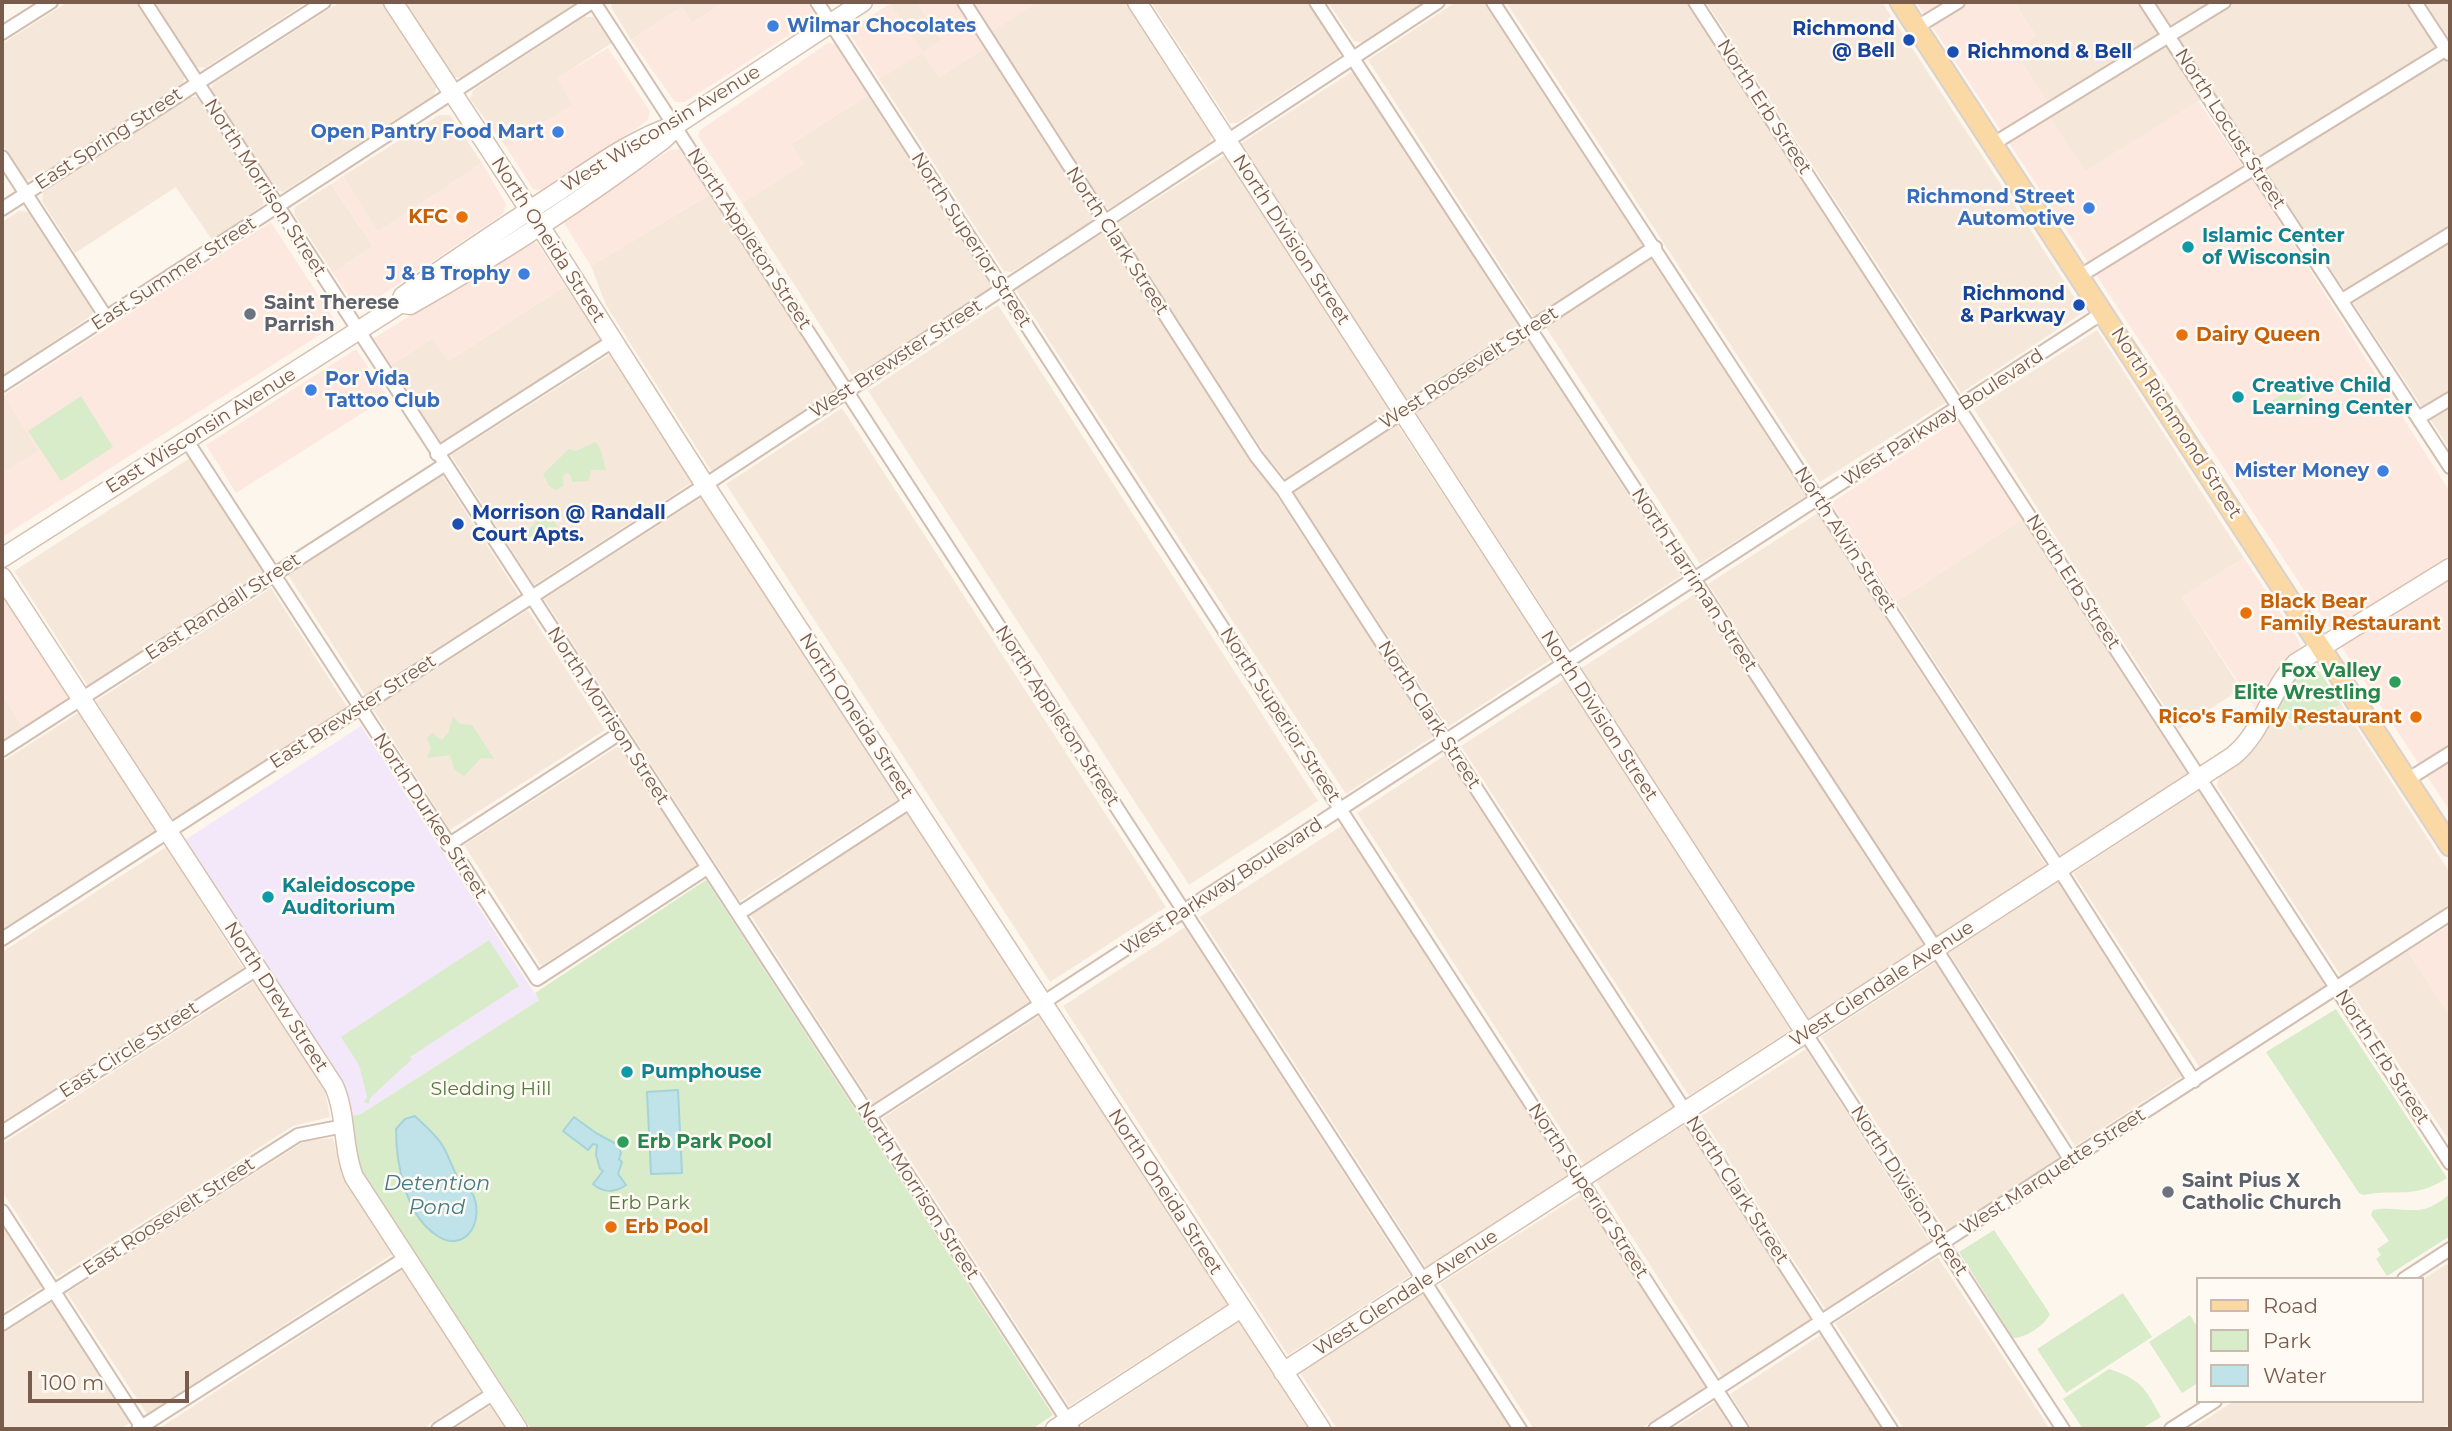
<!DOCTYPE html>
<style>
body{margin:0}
#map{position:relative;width:2452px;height:1431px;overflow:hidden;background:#fdf6ec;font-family:Montserrat,sans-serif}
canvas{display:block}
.frame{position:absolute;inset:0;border:4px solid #7a5c4d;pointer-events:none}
.legend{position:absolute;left:2196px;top:1277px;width:228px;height:126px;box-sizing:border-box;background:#fffaf3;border:2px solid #cabbb1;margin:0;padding:9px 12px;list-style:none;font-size:21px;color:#7a5c4d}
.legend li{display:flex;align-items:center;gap:14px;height:35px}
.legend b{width:35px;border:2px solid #cabbb1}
.scale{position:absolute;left:28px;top:1371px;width:161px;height:32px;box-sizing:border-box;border:4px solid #7a5c4d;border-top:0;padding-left:9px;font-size:21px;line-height:24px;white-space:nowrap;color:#7a5c4d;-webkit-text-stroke:5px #fffaf3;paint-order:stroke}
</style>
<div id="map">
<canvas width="2452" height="1431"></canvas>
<div class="frame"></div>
<ul class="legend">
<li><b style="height:9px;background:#fbd9a5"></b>Road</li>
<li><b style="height:19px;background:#d8ecc9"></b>Park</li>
<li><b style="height:19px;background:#bfe3e8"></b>Water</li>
</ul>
<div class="scale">100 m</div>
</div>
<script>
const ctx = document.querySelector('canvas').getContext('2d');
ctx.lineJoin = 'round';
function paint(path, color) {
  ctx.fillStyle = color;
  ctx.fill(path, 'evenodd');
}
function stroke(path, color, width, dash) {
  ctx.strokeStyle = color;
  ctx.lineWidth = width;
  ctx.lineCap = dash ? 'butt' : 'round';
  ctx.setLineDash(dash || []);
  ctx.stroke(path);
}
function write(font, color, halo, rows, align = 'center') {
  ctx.font = font + ' Montserrat,sans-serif';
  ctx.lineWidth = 5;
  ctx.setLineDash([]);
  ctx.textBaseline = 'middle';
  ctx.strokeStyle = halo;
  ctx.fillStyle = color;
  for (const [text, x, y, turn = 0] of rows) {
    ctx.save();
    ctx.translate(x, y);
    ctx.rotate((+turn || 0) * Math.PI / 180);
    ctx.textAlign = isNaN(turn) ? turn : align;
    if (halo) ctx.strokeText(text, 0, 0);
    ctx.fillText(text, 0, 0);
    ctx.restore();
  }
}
const residential = new Path2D(`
 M 68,2 L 136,2 L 185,75 L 183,83 L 36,178 L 26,180 L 2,144 L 2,44 Z
 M 154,2 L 307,2 L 205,68 L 196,67 Z
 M 340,2 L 381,2 L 437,85 L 434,95 L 283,192 L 276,190 L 210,91 L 214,83 Z
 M 405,2 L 577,2 L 463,78 L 453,77 Z
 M 612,2 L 724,2 L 692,23 L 682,7 L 631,40 L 611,7 Z
 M 893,2 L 917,2 L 942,40 L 939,77 L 985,48 L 1092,213 L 1092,221 L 1012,272 L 1004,271 L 879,79 L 922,52 L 890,4 Z
 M 1037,2 L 1126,2 L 1212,135 L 1210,142 L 1110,208 L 1102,206 L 991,31 Z
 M 1151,2 L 1308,2 L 1339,50 L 1339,57 L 1237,123 L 1230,123 Z
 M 1328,2 L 1426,2 L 1363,43 L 1354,41 Z
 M 1456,2 L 1484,2 L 1643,243 L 1640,252 L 1541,317 L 1533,316 L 1368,60 Z
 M 1506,2 L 1686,2 L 1948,401 L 1820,482 Z
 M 1706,2 L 1882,2 L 2084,312 L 1961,393 Z
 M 2014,2 L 2450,2 L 2450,449 L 2213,92 L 2085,172 L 2050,118 L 2048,103 L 2014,50 L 2036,36 Z
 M 584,17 L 594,17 L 612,43 L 558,78 L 573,105 L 506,147 L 470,99 L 473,90 Z
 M 1353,71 L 1518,326 L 1406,399 L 1240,144 Z
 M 871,93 L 995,288 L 854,378 L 742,203 L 803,164 L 791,144 Z
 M 189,97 L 197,97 L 264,197 L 263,205 L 212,240 L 176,187 L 75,253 L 42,201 L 43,193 Z
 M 439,115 L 450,115 L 482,163 L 378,232 L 343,176 Z
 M 1227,154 L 1393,409 L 1286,479 L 1267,457 L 1115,225 Z
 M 331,184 L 373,246 L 333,273 L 294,214 L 295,207 Z
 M 712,193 L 834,385 L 833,393 L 712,472 L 606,305 L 591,266 Z
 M 19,211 L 29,212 L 94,309 L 91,316 L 2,376 L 2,222 Z
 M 1104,232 L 1434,736 L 1346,794 L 1016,290 Z
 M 1652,257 L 1807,495 L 1700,564 L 1545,326 Z
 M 565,286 L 602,339 L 441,443 L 391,365 L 433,338 L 448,361 Z
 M 998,305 L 1318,801 L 1189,885 L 868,391 Z
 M 2097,330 L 2244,558 L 2182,597 L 2241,689 L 2179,729 L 1974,409 Z
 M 1527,339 L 1681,576 L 1569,648 L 1415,411 Z
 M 612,353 L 693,482 L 534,585 L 451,455 Z
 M 4,395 L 39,451 L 2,474 L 2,397 Z
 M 842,408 L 1166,907 L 1050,982 L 726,484 Z
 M 1396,423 L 1552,659 L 1448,727 L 1292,491 Z
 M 190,458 L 265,573 L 88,686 L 14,571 Z
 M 442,475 L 519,595 L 365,695 L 288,575 Z
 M 704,496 L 900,798 L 740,901 L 544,599 Z
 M 1818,513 L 2047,867 L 1937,938 L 1708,584 Z
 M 2022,519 L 2188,775 L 2061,856 L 1896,602 Z
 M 271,588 L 348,708 L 173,821 L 96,701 Z
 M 1695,594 L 1924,946 L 1809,1021 L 1580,669 Z
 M 528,610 L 605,730 L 450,830 L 373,709 Z
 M 1566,678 L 1793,1028 L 1689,1096 L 1461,746 Z
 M 2,694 L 23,727 L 2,740 Z
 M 2341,704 L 2450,873 L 2450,904 L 2341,976 L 2217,786 L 2219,777 L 2250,754 L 2260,743 L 2277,711 L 2300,731 Z
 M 81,711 L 157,830 L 2,929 L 2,762 Z
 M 620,745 L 697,866 L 541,966 L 464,845 Z
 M 1447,754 L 1675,1106 L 1584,1165 L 1357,813 Z
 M 2200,790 L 2326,987 L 2200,1068 L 2073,873 Z
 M 909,811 L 1031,1001 L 872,1104 L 750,914 Z
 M 1343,825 L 1570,1176 L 1427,1269 L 1200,917 Z
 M 166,847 L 243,968 L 2,1122 L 2,952 Z
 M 2058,882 L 2184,1075 L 2075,1146 L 1949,953 Z
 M 1185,927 L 1410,1276 L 1288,1355 L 1063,1006 Z
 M 2408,951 L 2450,1016 L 2450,1142 L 2349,989 Z
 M 1935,963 L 2061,1158 L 1947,1232 L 1821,1037 Z
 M 255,981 L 324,1086 L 330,1117 L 293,1126 L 57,1277 L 2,1191 L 2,1144 Z
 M 1041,1015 L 1228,1304 L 1069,1406 L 883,1118 Z
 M 1806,1049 L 1930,1242 L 1825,1309 L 1701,1116 Z
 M 1687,1123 L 1813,1319 L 1722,1377 L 1596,1181 Z
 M 333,1138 L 342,1175 L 393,1254 L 147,1414 L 67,1293 L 305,1141 Z
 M 1583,1193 L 1707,1386 L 1640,1429 L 1534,1429 L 1440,1284 Z
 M 2,1226 L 42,1287 L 2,1313 Z
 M 1938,1257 L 2050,1429 L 1904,1429 L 1835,1323 Z
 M 2450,1262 L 2450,1423 L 2441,1429 L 2191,1429 L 2234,1401 L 2422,1401 L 2422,1280 Z
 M 404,1269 L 483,1390 L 422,1429 L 158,1429 Z
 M 1423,1291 L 1512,1429 L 1337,1429 L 1299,1371 Z
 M 52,1302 L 130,1423 L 120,1429 L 2,1429 L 2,1334 Z
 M 1239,1322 L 1308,1429 L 1085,1429 L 1082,1425 Z
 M 1822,1334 L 1884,1429 L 1752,1429 L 1730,1394 Z
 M 1716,1401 L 1734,1429 L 1673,1429 Z
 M 492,1405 L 508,1429 L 454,1429 Z`);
const commercial = new Path2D(`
 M 724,2 L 808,2 L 814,12 L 811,21 L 685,102 L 675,102 L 631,40 L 682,7 L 692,23 Z
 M 917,2 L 1037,2 L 981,39 L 985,48 L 939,77 L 922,53 L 879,79 L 851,36 L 851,31 L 854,26 L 890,4 L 923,52 L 941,40 Z
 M 1916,2 L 2014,2 L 2036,36 L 2014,50 L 2048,103 L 2050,118 L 2085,171 L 2198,101 L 2256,185 L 2450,492 L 2450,811 Z
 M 828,43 L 835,44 L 871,93 L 791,144 L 804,164 L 742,203 L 698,136 L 700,130 Z
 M 608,48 L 650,111 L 648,120 L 546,191 L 533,189 L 506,147 L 572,105 L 557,78 Z
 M 679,149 L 712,193 L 591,266 L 563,222 L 670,150 Z
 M 482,163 L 506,204 L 503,214 L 364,307 L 357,308 L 333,273 L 373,246 L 331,184 L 343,176 L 378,232 Z
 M 271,222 L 337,324 L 2,537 L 2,474 L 38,451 L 4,395 Z
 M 531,241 L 538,244 L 565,286 L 448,361 L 433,338 L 391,365 L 374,338 Z
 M 356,349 L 388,397 L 236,493 L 206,445 Z
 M 1957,420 L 2022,519 L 1896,602 L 1831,503 Z
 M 2244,558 L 2298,639 L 2300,646 L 2270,681 L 2255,708 L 2182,597 Z
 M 2,589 L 71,696 L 23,727 L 2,694 Z
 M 2450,925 L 2450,1016 L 2408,951 Z`);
const education = new Path2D(`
 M 361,726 L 539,1000 L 361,1114 L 351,1116 L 344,1084 L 185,840 Z`);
const green = new Path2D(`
 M 2300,382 L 2308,394 L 2277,413 L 2270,402 Z
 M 81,396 L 113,447 L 61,481 L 28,431 Z
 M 595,442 L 600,448 L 606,470 L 591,470 L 589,481 L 572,482 L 570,474 L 566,473 L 562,477 L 564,485 L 556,490 L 549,486 L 543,474 L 569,449 L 576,451 Z
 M 545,509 L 561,532 L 553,538 L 546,533 L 529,537 L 524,535 L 538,520 L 542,510 Z
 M 2311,669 L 2320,672 L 2341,704 L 2300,731 L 2293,722 L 2277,711 C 2286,690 2291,679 2311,669 Z
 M 453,717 L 460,724 L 472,725 L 494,759 L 481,758 L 464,776 L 454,769 L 450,755 L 427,758 L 431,748 L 427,738 L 432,733 L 442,740 L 448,733 Z
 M 706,880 L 1053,1415 L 1032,1429 L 531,1429 L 362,1173 L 357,1160 L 351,1116 L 361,1114 L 539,1000 L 535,993 Z
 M 489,940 L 519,986 L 410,1057 L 412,1059 L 370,1098 L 369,1104 L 364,1102 L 367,1097 L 359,1065 L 341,1037 Z
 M 2336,1009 L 2447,1178 C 2413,1200 2399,1188 2363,1195 L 2359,1193 L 2266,1052 Z
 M 2450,1194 L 2450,1236 L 2387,1276 L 2376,1259 L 2381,1255 L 2377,1249 L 2389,1241 L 2371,1215 L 2373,1210 C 2388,1207 2399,1210 2414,1210 C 2427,1211 2440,1202 2450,1194 Z
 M 1994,1230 L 2050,1314 C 2045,1325 2026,1338 2013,1338 L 1959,1252 Z
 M 2123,1293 L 2152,1337 L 2066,1393 L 2037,1349 Z
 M 2190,1315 L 2198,1328 L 2198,1383 L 2182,1393 L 2149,1342 Z
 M 2109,1369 C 2142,1380 2145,1388 2161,1417 L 2141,1429 L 2083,1429 L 2063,1399 Z`);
const water = new Path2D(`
 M 678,1090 L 682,1173 L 651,1174 L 647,1092 Z
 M 415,1116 C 425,1126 438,1136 444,1148 C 450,1159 455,1176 463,1186 C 467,1190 472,1191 474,1197 C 484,1225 463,1254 436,1235 C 405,1214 396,1163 396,1129 L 405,1119 Z
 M 574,1117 L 596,1133 L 618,1145 L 621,1153 L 619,1159 L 622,1162 L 618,1174 L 626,1185 C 615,1193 603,1193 593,1184 L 603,1171 L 600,1169 L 596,1155 L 597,1145 L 593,1144 L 588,1150 L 563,1131 Z`);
const street = new Path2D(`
 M 145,2 L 1073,1429
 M 594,2 L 1520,1429
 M 817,2 L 1742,1429
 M 964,2 L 1256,456 L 1283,490 L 1891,1429
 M 1316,2 L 1936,949 L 2070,1159
 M 1493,2 L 2052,858 L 2194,1081
 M 1695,2 L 2450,1163
 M 2146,2 L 2450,467
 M 2415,2 L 2449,54
 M 1917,27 L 1958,2
 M 2,33 L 51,2
 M 1993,144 L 2224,2
 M 2,157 L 106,317
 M 2,209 L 324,2
 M 2080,276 L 2450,47
 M 2342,300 L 2450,234
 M 2,385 L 592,2
 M 2418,418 L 2450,399
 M 187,441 L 537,979 L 707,868
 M 437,454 L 613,341
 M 1283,490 L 1655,247
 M 2,750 L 444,465
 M 2407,780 L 2450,753
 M 448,845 L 620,733
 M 738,914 L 911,801
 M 2,939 L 705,485 L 1438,2
 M 1806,1034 L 2063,1429
 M 869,1116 L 2104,312
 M 2,1132 L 257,969
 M 2,1211 L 143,1429
 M 2404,1279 L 2450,1249
 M 2,1324 L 298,1135 L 344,1126
 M 138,1429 L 407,1257
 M 438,1429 L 494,1393
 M 1655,1429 L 2450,914
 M 2171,1429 L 2215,1401`);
const secondary = new Path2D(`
 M 393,2 L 551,243 L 712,496 L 1321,1429
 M 1137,2 L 1806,1034
 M 404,304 L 410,305 C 498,255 583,200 664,139 L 670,133
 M 2,558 L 400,304 L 403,296 C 454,260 507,225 559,191 C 595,167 634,138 676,125 L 863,2
 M 2,577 L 334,1086 C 347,1115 342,1148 354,1177 L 518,1429
 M 1283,1372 L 2233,756 C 2264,731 2269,691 2296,663 L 2450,568
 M 1055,1429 L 1241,1308`);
const primary = new Path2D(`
 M 1900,2 L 2450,846`);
const markers = [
 [773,26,7,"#3f7fe0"],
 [1909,40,7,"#1a4fb4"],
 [1953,52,7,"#1a4fb4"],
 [558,132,7,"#3f7fe0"],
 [2089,208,7,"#3f7fe0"],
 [462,217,7,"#e8710a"],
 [2188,247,7,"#0f9aa8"],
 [524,274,7,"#3f7fe0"],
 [2079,305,7,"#1a4fb4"],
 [250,314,7,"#6b7280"],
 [2182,335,7,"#e8710a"],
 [311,390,7,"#3f7fe0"],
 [2238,397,7,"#0f9aa8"],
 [2383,471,7,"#3f7fe0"],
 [458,524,7,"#1a4fb4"],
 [2246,613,7,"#e8710a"],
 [2395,682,7,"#2e9e5b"],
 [2416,717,7,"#e8710a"],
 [268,897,7,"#0f9aa8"],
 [627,1072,7,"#0f9aa8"],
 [623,1142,7,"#2e9e5b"],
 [2168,1192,7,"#6b7280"],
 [611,1227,7,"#e8710a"]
];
const shopNames = [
 ["Wilmar Chocolates",787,26,"left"],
 ["Open Pantry Food Mart",544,132],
 ["Richmond Street",2075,197],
 ["Automotive",2075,219],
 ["J & B Trophy",510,274],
 ["Por Vida",325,379,"left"],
 ["Tattoo Club",325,401,"left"],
 ["Mister Money",2369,471]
];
const transitNames = [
 ["Richmond",1895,29],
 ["@ Bell",1895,51],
 ["Richmond & Bell",1967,52,"left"],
 ["Richmond",2065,294],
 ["& Parkway",2065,316],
 ["Morrison @ Randall",472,513,"left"],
 ["Court Apts.",472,535,"left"]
];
const streetNames = [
 ["North Erb Street",1764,107,57],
 ["West Wisconsin Avenue",661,129,-31],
 ["North Locust Street",2230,129,57],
 ["East Spring Street",109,139,-33],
 ["North Morrison Street",265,188,57],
 ["North Appleton Street",749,239,57],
 ["North Oneida Street",548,240,57],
 ["North Superior Street",971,240,57],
 ["North Division Street",1291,240,57],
 ["North Clark Street",1117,241,57],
 ["East Summer Street",174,274,-33],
 ["West Brewster Street",896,359,-33],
 ["West Roosevelt Street",1469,368,-33],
 ["West Parkway Boulevard",1943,418,-33],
 ["North Richmond Street",2176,423,57],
 ["East Wisconsin Avenue",201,431,-32],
 ["North Alvin Street",1845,540,57],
 ["North Harriman Street",1694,580,57],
 ["North Erb Street",2073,582,57],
 ["East Randall Street",223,607,-33],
 ["East Brewster Street",353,712,-33],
 ["North Superior Street",1280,715,57],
 ["North Clark Street",1429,715,57],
 ["North Morrison Street",608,716,57],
 ["North Oneida Street",856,716,57],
 ["North Appleton Street",1057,716,57],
 ["North Division Street",1599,716,57],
 ["North Durkee Street",430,816,57],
 ["West Parkway Boulevard",1222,887,-33],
 ["West Glendale Avenue",1882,984,-33],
 ["North Drew Street",276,997,57],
 ["East Circle Street",129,1050,-33],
 ["North Erb Street",2382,1057,57],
 ["West Marquette Street",2053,1172,-33],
 ["North Clark Street",1737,1190,57],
 ["North Morrison Street",918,1191,57],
 ["North Superior Street",1588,1191,57],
 ["North Division Street",1909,1191,57],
 ["North Oneida Street",1165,1192,57],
 ["East Roosevelt Street",169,1217,-33],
 ["West Glendale Avenue",1406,1293,-33]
];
const foodNames = [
 ["KFC",448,217,"right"],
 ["Dairy Queen",2196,335],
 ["Black Bear",2260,602],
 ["Family Restaurant",2260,624],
 ["Rico's Family Restaurant",2402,717,"right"],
 ["Erb Pool",625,1227]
];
const cultureNames = [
 ["Islamic Center",2202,236],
 ["of Wisconsin",2202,258],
 ["Creative Child",2252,386],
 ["Learning Center",2252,408],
 ["Kaleidoscope",282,886],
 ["Auditorium",282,908],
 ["Pumphouse",641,1072]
];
const worshipNames = [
 ["Saint Therese",264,303],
 ["Parrish",264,325],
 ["Saint Pius X",2182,1181],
 ["Catholic Church",2182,1203]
];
const leisureNames = [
 ["Fox Valley",2381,671],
 ["Elite Wrestling",2381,693],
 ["Erb Park Pool",637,1142,"left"]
];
const parkNames = [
 ["Sledding Hill",491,1089],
 ["Erb Park",649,1203]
];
const waterNames = [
 ["Detention",437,1184],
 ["Pond",437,1208]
];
paint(residential, '#f5e8da');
paint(commercial, '#fde8e0');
paint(education, '#f3e8fa');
paint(green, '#d8ecc9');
paint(water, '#bfe3e8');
stroke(water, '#a5d3da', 2);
stroke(street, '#d1beb0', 16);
stroke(secondary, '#d6c0b0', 21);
stroke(primary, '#dad1cd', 23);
stroke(street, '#fff', 12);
stroke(secondary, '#fff', 18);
stroke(primary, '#fbd9a5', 19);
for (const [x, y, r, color] of markers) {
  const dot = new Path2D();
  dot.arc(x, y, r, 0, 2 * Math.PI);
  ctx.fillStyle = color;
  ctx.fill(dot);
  stroke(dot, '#fffaf3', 2.5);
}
write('bold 19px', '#366cbe', '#fffaf3', shopNames, 'right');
write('bold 19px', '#164399', '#fffaf3', transitNames, 'right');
write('19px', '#7a5c4d', '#fffaf3', streetNames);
write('bold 19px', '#c56008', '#fffaf3', foodNames, 'left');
write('bold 19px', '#0d838f', '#fffaf3', cultureNames, 'left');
write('bold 19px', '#5b616d', '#fffaf3', worshipNames, 'left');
write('bold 19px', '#27864d', '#fffaf3', leisureNames, 'right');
write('19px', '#537a41', '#fffaf3', parkNames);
write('italic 21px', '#437c86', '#fffaf3', waterNames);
</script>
